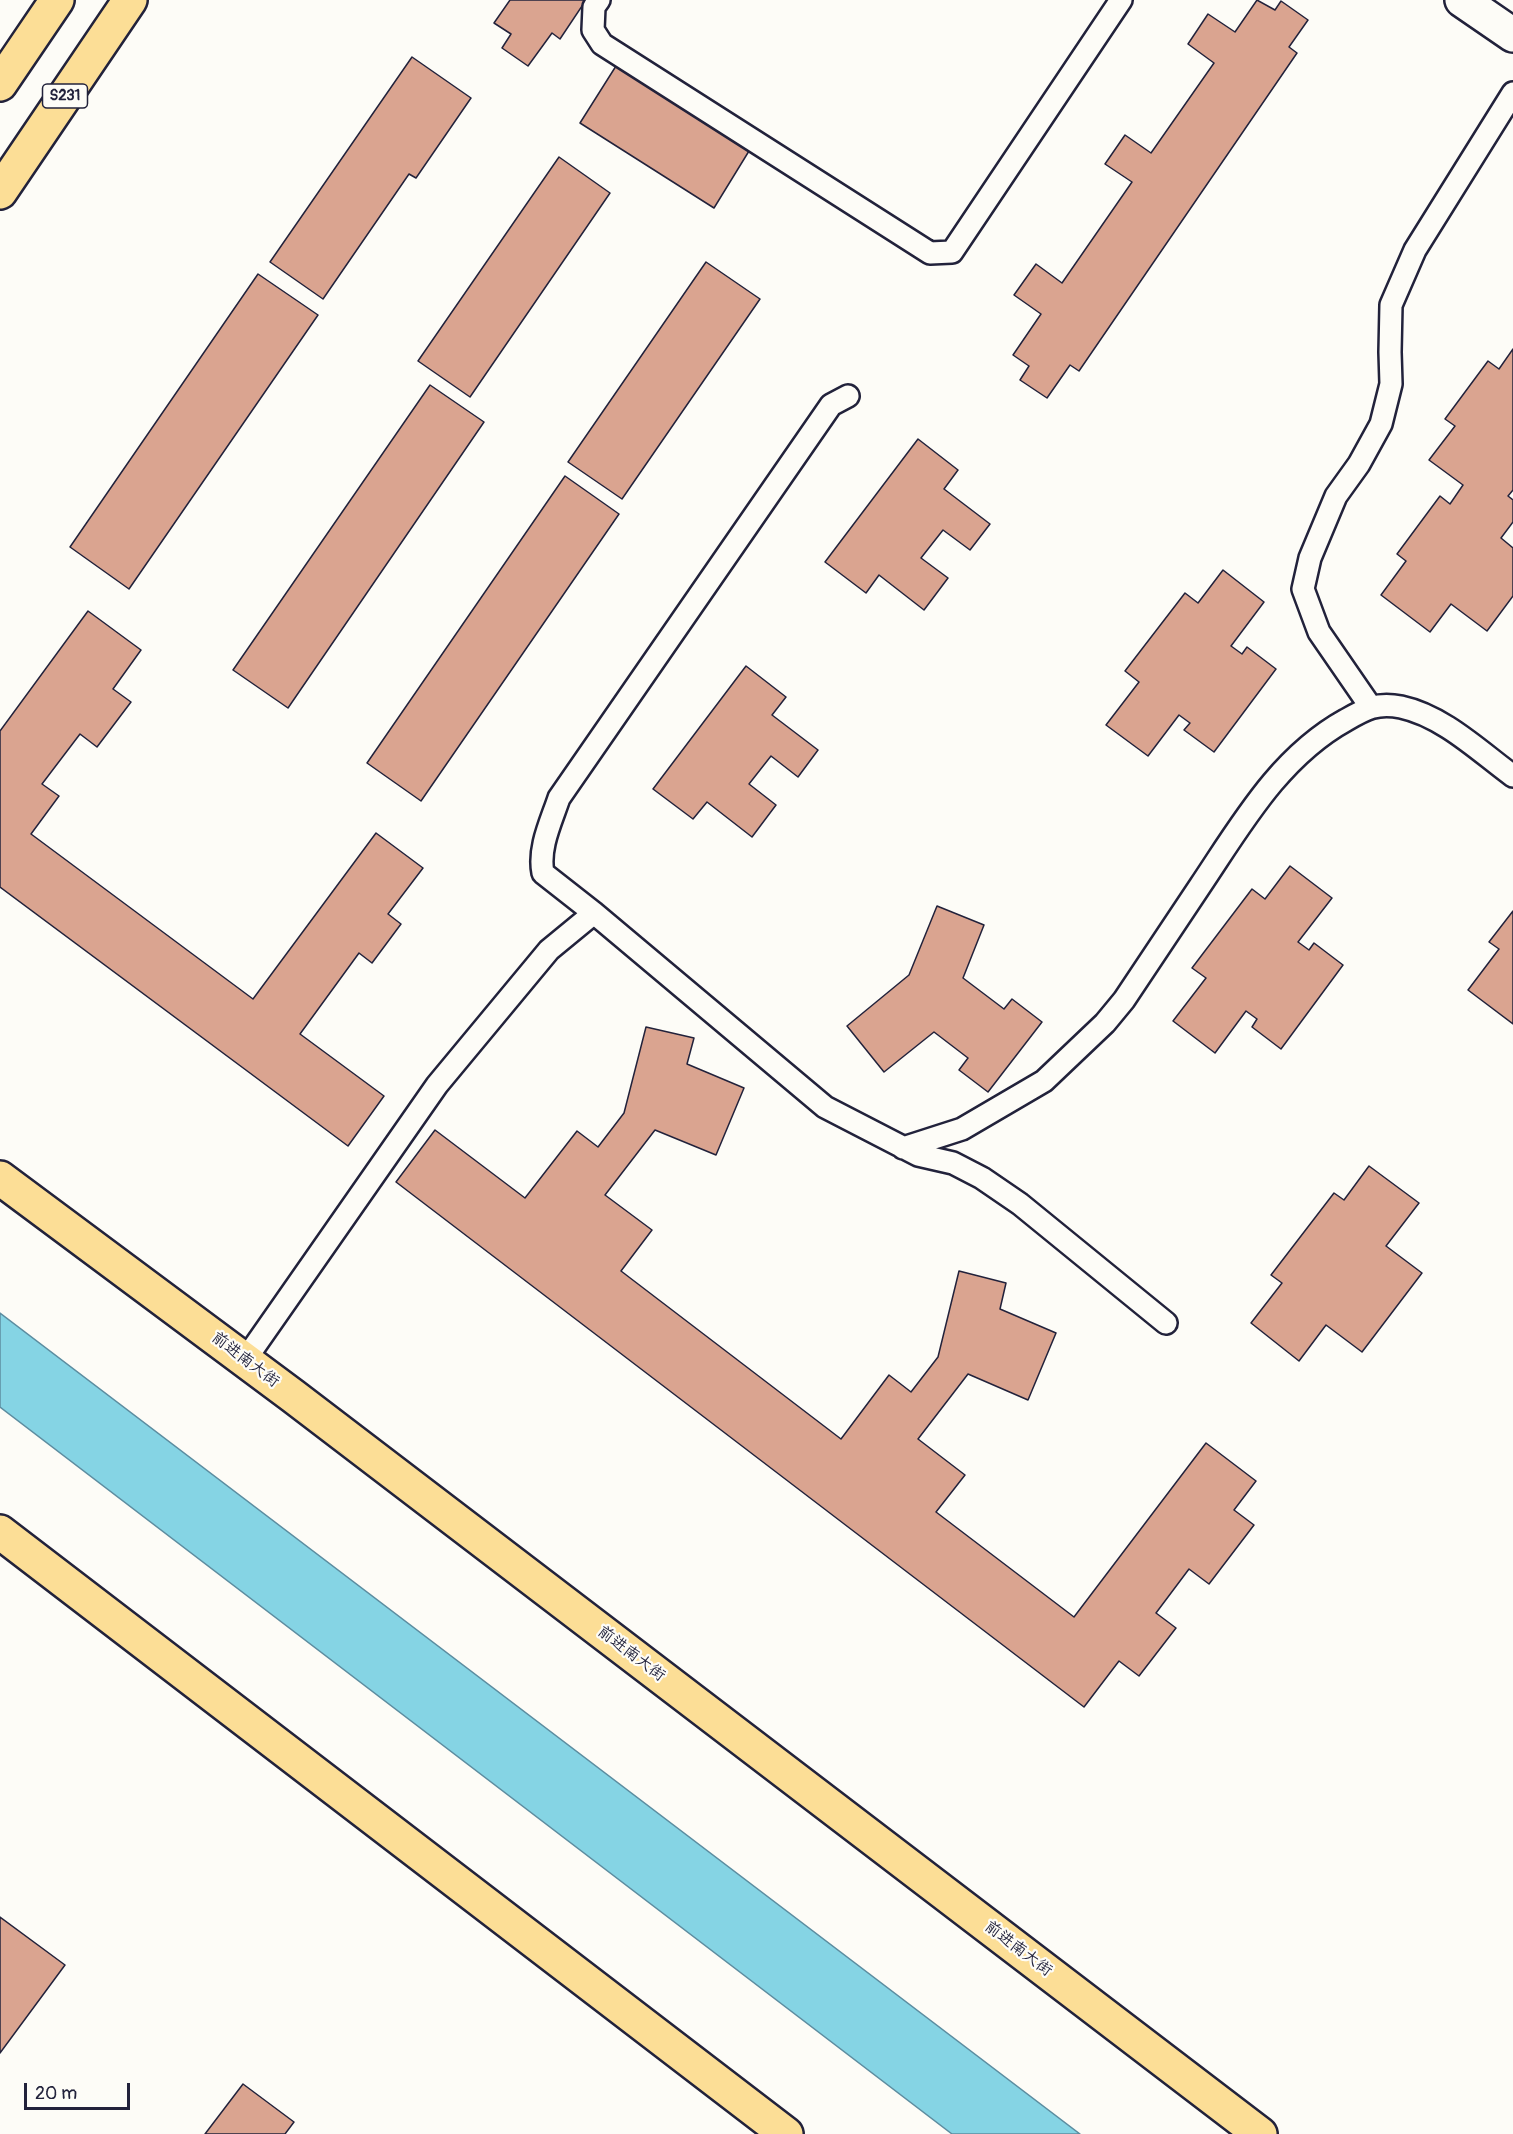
<!DOCTYPE html>
<meta charset="utf-8">
<style>
body{margin:0}
#map{position:relative;width:1513px;height:2134px;overflow:hidden;background:#fdfcf7;font-family:Pangolin,sans-serif}
canvas{display:block}
.scale{position:absolute;left:24px;top:2083px;width:106px;height:27px;box-sizing:border-box;border:3px solid #22223b;border-top:0;padding-left:8px;font-size:18px;line-height:21px;white-space:nowrap;color:#22223b;-webkit-text-stroke:4px #fdfcf7;paint-order:stroke}
</style>
<div id="map">
<canvas width="1513" height="2134"></canvas>
<div class="scale">20 m</div>
</div>
<script>
const ctx = document.querySelector('canvas').getContext('2d');
ctx.lineJoin = 'round';
function paint(path, color) {
  ctx.fillStyle = color;
  ctx.fill(path, 'evenodd');
}
function stroke(path, color, width, dash) {
  ctx.strokeStyle = color;
  ctx.lineWidth = width;
  ctx.lineCap = dash ? 'butt' : 'round';
  ctx.setLineDash(dash || []);
  ctx.stroke(path);
}
function write(font, color, halo, rows, align = 'center') {
  ctx.font = font + ' Pangolin,"LXGW WenKai TC",sans-serif';
  ctx.lineWidth = 4.5;
  ctx.setLineDash([]);
  ctx.textBaseline = 'middle';
  ctx.strokeStyle = halo;
  ctx.fillStyle = color;
  for (const [text, x, y, turn = 0] of rows) {
    ctx.save();
    ctx.translate(x, y);
    ctx.rotate((+turn || 0) * Math.PI / 180);
    ctx.textAlign = isNaN(turn) ? turn : align;
    if (halo) ctx.strokeText(text, 0, 0);
    ctx.fillText(text, 0, 0);
    ctx.restore();
  }
}
const water = new Path2D(`
 M 0,1313 L 1080,2134 L 952,2134 L 0,1407 Z`);
const building = new Path2D(`
 M 510,0 L 586,0 L 560,39 L 552,33 L 528,66 L 502,48 L 511,34 L 494,23 Z
 M 1257,0 L 1275,10 L 1281,1 L 1308,20 L 1289,47 L 1297,53 L 1079,371 L 1070,365 L 1047,398 L 1020,380 L 1029,366 L 1013,355 L 1041,314 L 1014,295 L 1036,264 L 1062,283 L 1132,182 L 1105,164 L 1125,135 L 1151,153 L 1214,63 L 1188,44 L 1208,14 L 1235,32 Z
 M 412,57 L 471,98 L 416,178 L 409,174 L 323,299 L 270,262 Z
 M 616,66 L 749,151 L 714,208 L 580,123 Z
 M 559,157 L 610,193 L 470,397 L 418,361 Z
 M 706,262 L 760,299 L 622,499 L 568,462 Z
 M 258,274 L 318,315 L 129,589 L 70,547 Z
 M 1513,349 L 1513,490 L 1508,496 L 1513,500 L 1513,522 L 1501,538 L 1513,548 L 1513,596 L 1487,631 L 1451,604 L 1430,632 L 1381,595 L 1406,561 L 1397,554 L 1440,496 L 1450,504 L 1463,485 L 1429,460 L 1455,426 L 1445,419 L 1488,361 L 1499,369 Z
 M 430,385 L 484,422 L 288,708 L 233,670 Z
 M 918,439 L 958,470 L 944,489 L 990,524 L 970,550 L 943,530 L 921,558 L 948,578 L 924,610 L 879,575 L 866,593 L 825,562 Z
 M 565,476 L 619,514 L 421,801 L 367,763 Z
 M 1223,570 L 1264,602 L 1231,646 L 1242,654 L 1247,647 L 1276,669 L 1214,752 L 1184,730 L 1190,723 L 1179,715 L 1148,756 L 1106,725 L 1139,682 L 1125,671 L 1185,593 L 1198,603 Z
 M 88,611 L 141,650 L 113,689 L 131,702 L 97,747 L 80,734 L 42,784 L 59,796 L 31,834 L 253,999 L 376,833 L 423,868 L 388,914 L 401,924 L 372,963 L 359,953 L 300,1034 L 384,1096 L 348,1146 L 0,887 L 0,731 Z
 M 746,666 L 786,697 L 772,715 L 818,750 L 798,777 L 771,756 L 749,784 L 776,805 L 752,837 L 707,802 L 693,819 L 653,789 Z
 M 1290,866 L 1332,898 L 1298,942 L 1309,950 L 1314,943 L 1343,965 L 1281,1049 L 1252,1027 L 1257,1019 L 1246,1011 L 1215,1053 L 1173,1021 L 1206,978 L 1192,968 L 1252,889 L 1265,899 Z
 M 937,906 L 984,925 L 963,978 L 1004,1009 L 1012,999 L 1042,1022 L 988,1092 L 959,1070 L 968,1058 L 934,1032 L 884,1072 L 847,1026 L 909,975 Z
 M 1513,911 L 1513,1024 L 1468,990 L 1499,949 L 1489,942 Z
 M 646,1027 L 694,1038 L 687,1064 L 744,1088 L 716,1155 L 655,1130 L 605,1195 L 652,1230 L 621,1271 L 841,1439 L 889,1375 L 911,1392 L 938,1357 L 959,1271 L 1006,1283 L 1000,1309 L 1056,1333 L 1028,1400 L 968,1374 L 918,1439 L 965,1475 L 936,1512 L 1074,1617 L 1206,1443 L 1256,1481 L 1234,1510 L 1254,1525 L 1209,1584 L 1189,1569 L 1156,1613 L 1176,1628 L 1139,1676 L 1119,1661 L 1084,1707 L 396,1182 L 435,1130 L 525,1198 L 577,1131 L 598,1147 L 624,1113 Z
 M 1369,1166 L 1419,1203 L 1386,1246 L 1422,1273 L 1362,1352 L 1326,1325 L 1299,1361 L 1251,1323 L 1282,1283 L 1271,1275 L 1334,1193 L 1344,1200 Z
 M 0,1917 L 65,1965 L 0,2053 Z
 M 243,2084 L 294,2122 L 285,2134 L 205,2134 Z`);
const lane = new Path2D(`
 M 599,0 L 594,7 L 593,30 L 602,44 L 930,253 L 952,252 L 1121,0
 M 848,396 L 831,405 L 559,798 C 551,822 538,848 543,873 L 594,913 L 825,1107 L 918,1155 L 953,1163 L 982,1178 L 1020,1204 L 1166,1323
 M 1370,706 L 1319,632 L 1303,589 L 1310,558 L 1336,496 L 1359,464 L 1381,424 L 1391,384 L 1390,352 L 1391,305 L 1415,250 L 1513,93
 M 903,1148 L 962,1129 L 1044,1081 L 1105,1023 L 1124,1000 C 1149,962 1175,924 1200,886 C 1241,825 1279,757 1346,720 C 1365,709 1377,702 1401,707 C 1443,716 1479,751 1513,776
 M 245,1360 L 437,1085 L 549,950 L 594,913`);
const secondary = new Path2D(`
 M 1462,0 L 1513,35`);
const primary = new Path2D(`
 M 0,84 L 57,0
 M 0,192 L 130,0
 M 0,1178 L 293,1396 L 1260,2134
 M 0,1532 L 786,2134`);
const shields = [
 [65,96,45]
];
const shieldNames = [
 ["S231",65,96]
];
const streetNames = [
 ["前进南大街",245,1360,37],
 ["前进南大街",631,1654,37],
 ["前进南大街",1018,1949,37]
];
paint(water, '#85d4e4');
stroke(water, '#5d8da0', 1.5);
paint(building, '#daa490');
stroke(building, '#22223b', 1.5);
stroke(lane, '#22223b', 26);
stroke(secondary, '#22223b', 38);
stroke(primary, '#22223b', 38);
stroke(lane, '#fdfcf7', 21);
stroke(secondary, '#fdfcf7', 33);
stroke(primary, '#fcde96', 33);
for (const [x, y, w] of shields) {
  const box = new Path2D();
  box.roundRect(x - w / 2, y - 12, w, 24, 4.5);
  ctx.fillStyle = '#fdfcf7';
  ctx.fill(box);
  stroke(box, '#22223b', 1.5);
}
write('bold 15px', '#22223b', null, shieldNames);
write('16px', '#22223b', '#fdfcf7', streetNames);
</script>
